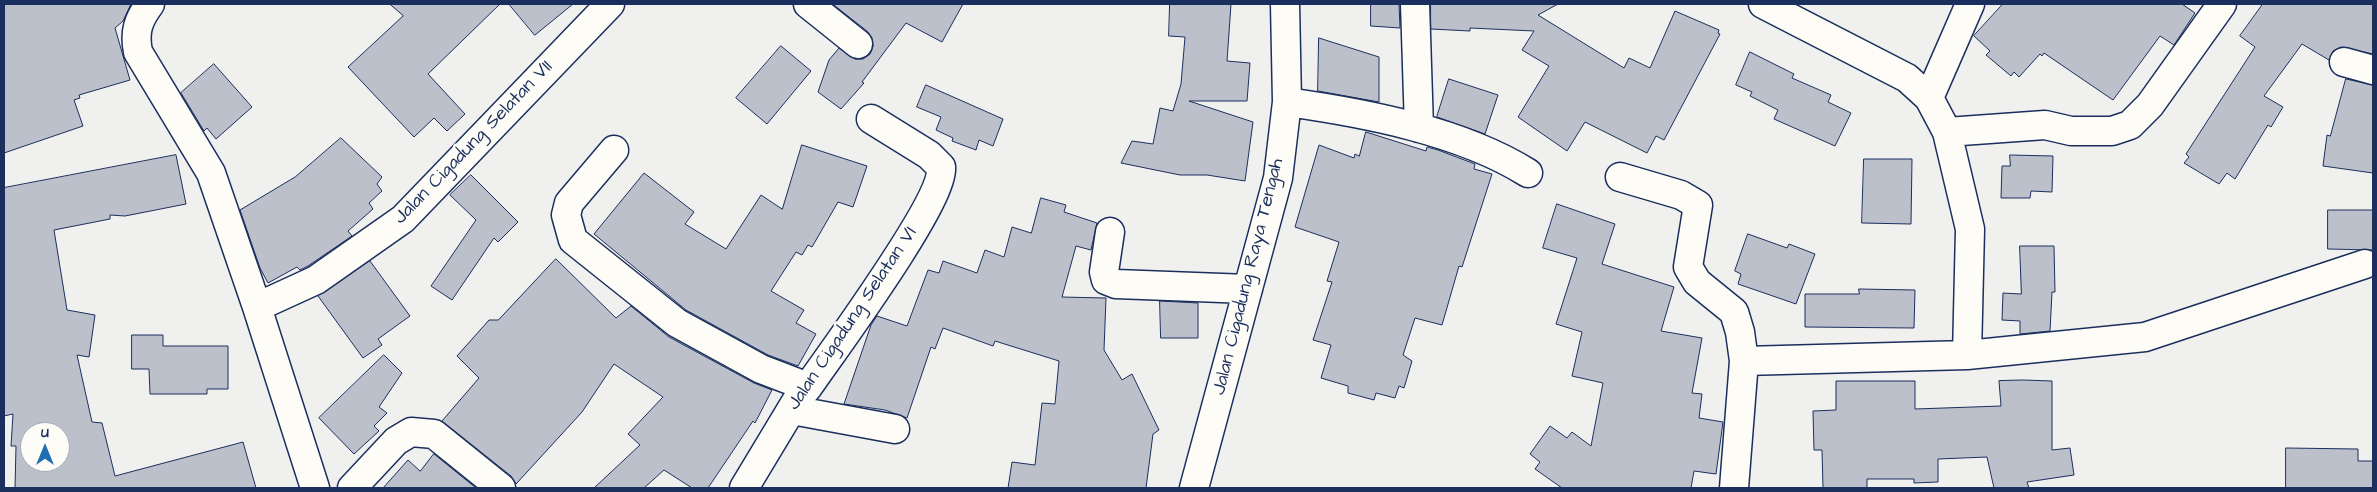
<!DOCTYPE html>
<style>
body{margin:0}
#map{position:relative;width:2377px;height:492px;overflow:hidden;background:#f0f0ee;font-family:"Architects Daughter",sans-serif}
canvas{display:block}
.frame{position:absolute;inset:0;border:5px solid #1b2f5e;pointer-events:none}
.north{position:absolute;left:20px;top:422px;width:50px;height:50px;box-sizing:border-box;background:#fdfcf7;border:1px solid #a3aaba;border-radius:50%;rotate:0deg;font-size:14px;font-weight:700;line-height:20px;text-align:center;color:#1b2f5e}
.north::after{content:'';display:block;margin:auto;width:18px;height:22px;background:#1f6fb2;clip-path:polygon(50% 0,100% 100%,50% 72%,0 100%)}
</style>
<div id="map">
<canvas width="2377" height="492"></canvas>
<div class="frame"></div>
<div class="north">U</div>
</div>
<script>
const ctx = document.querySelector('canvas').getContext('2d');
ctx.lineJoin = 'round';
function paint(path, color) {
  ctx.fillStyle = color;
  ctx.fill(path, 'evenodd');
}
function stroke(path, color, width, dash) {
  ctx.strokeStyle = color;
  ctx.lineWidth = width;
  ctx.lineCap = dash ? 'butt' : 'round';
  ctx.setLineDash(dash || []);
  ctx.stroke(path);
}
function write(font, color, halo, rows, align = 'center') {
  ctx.font = font + ' "Architects Daughter",sans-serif';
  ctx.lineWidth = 5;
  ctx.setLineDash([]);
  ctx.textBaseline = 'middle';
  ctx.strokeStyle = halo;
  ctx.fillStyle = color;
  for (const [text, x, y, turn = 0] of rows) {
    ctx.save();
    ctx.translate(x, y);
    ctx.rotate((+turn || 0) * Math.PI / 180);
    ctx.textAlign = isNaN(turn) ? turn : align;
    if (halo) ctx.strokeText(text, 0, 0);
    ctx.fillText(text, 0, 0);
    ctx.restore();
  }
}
const building = new Path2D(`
 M 4,4 L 131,4 L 123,21 L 115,28 L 130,80 L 79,95 L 80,98 L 74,100 L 83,126 L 4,153 Z
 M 390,4 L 500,4 L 428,74 L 465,114 L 447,131 L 434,118 L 414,137 L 348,67 L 403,16 Z
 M 509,4 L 573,4 L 535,35 Z
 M 833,4 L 963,4 L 942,42 L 906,23 L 862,82 L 864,83 L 841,109 L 818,92 L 829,60 L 839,48 L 855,59 L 863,59 L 870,54 L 873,46 L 872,38 L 868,32 Z
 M 1170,4 L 1231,4 L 1227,61 L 1250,63 L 1247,101 L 1189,101 L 1253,122 L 1245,181 L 1207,175 L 1180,175 L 1121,163 L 1132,141 L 1153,144 L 1160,108 L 1173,111 L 1181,84 L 1185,37 L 1169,36 Z
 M 1371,4 L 1399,4 L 1400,28 L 1371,26 Z
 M 1431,4 L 1558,4 L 1538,15 L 1624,68 L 1629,58 L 1650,68 L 1675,11 L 1719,30 L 1718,33 L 1720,34 L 1664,140 L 1656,136 L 1647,153 L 1585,122 L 1567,151 L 1518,117 L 1549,66 L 1522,50 L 1534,31 L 1470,28 L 1470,31 L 1431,29 Z
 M 2003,4 L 2182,4 L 2195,13 L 2174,45 L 2160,36 L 2113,100 L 2044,53 L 2042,56 L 2040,54 L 2019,77 L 2014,72 L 2011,76 L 1986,55 L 1990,51 L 1974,36 Z
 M 2263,4 L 2373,4 L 2373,54 L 2341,47 L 2333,51 L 2329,60 L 2302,44 L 2264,96 L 2283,107 L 2271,127 L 2268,125 L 2235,179 L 2227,173 L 2219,184 L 2184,163 L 2189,157 L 2186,154 L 2255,47 L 2240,36 Z
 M 1319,38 L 1379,57 L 1379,102 L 1318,91 Z
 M 781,46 L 811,71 L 767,124 L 736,98 Z
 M 1750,52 L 1794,74 L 1792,78 L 1831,95 L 1828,102 L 1851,113 L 1835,146 L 1774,119 L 1778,110 L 1750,96 L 1752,92 L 1736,85 Z
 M 214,64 L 252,107 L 216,139 L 207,128 L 204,131 L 181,93 Z
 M 1449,79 L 1498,95 L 1485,134 L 1437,117 Z
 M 2346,79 L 2373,85 L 2373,173 L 2323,166 L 2327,135 L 2330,136 Z
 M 926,85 L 1003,119 L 993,146 L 979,140 L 976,150 L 952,141 L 953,138 L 936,130 L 941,117 L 917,107 Z
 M 1366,132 L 1426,151 L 1427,147 L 1438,150 L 1475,164 L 1474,169 L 1492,174 L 1462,267 L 1459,266 L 1442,325 L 1415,318 L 1403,355 L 1412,361 L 1404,388 L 1399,386 L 1395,398 L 1376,393 L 1374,400 L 1348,393 L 1348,386 L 1321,378 L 1331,345 L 1313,340 L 1332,282 L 1327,281 L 1339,242 L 1295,227 L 1319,145 L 1354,158 L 1355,154 L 1359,156 Z
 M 341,138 L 382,177 L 377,184 L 382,191 L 369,203 L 373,209 L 348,231 L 352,236 L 308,266 L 300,270 L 297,267 L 268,283 L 260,268 L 240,210 L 295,177 Z
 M 802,145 L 867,166 L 853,207 L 838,202 L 812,247 L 808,245 L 802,255 L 796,252 L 771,291 L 804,310 L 796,323 L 816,334 L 798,366 L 768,355 L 686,310 L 594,234 L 644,173 L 694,212 L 685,224 L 726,249 L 761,195 L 782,209 Z
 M 176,155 L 186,204 L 125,216 L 110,215 L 110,219 L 54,230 L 67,310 L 95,315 L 89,357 L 77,355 L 92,422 L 102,423 L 115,476 L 243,442 L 256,488 L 15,488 L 16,446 L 11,446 L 13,414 L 4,416 L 4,188 ZM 30,432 L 60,432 L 60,462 L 30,462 Z
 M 2010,155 L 2053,156 L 2052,192 L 2031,191 L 2030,198 L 2001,198 L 2002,166 L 2010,166 Z
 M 1864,159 L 1912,159 L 1911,224 L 1862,223 Z
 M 471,175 L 518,222 L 498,242 L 494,238 L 452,300 L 431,286 L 476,220 L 450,195 Z
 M 1041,198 L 1066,205 L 1064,212 L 1097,223 L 1091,250 L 1076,246 L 1062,297 L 1106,298 L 1104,350 L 1122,380 L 1132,374 L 1159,430 L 1153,434 L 1146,488 L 1008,488 L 1012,462 L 1035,465 L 1042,403 L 1055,404 L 1059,361 L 995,341 L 993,346 L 943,328 L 935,349 L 931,347 L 907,418 L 885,410 L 844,404 L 871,325 L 877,316 L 907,326 L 928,270 L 939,273 L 943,261 L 977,273 L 985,250 L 1004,257 L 1012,227 L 1031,233 Z
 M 1557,204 L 1615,224 L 1602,264 L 1674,287 L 1661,331 L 1702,338 L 1692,393 L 1702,394 L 1699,418 L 1723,422 L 1716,474 L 1694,471 L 1691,488 L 1562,488 L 1535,469 L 1540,462 L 1530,454 L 1550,426 L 1567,438 L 1572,432 L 1591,446 L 1603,383 L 1572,376 L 1582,332 L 1556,324 L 1577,258 L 1543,248 Z
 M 2328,210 L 2373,210 L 2373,250 L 2328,249 Z
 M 1748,234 L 1787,248 L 1789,244 L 1815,254 L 1796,304 L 1738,284 L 1741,274 L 1735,271 Z
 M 2020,246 L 2054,246 L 2055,292 L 2052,292 L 2050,331 L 2020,334 L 2020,321 L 2002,320 L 2003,293 L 2021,294 Z
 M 556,259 L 616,318 L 631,306 L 669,337 L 754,383 L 772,390 L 755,423 L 753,421 L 708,488 L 692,488 L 664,470 L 644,488 L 594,488 L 640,445 L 628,434 L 663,397 L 614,364 L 582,412 L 516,484 L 511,476 L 442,421 L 479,378 L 457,356 L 489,320 L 498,320 Z
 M 370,261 L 410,316 L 378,339 L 382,345 L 363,358 L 318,296 Z
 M 1859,289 L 1915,290 L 1914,328 L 1805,327 L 1805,294 L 1859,294 Z
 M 1160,301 L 1198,303 L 1198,338 L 1161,338 Z
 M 132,335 L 163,335 L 163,346 L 228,346 L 228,389 L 207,389 L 207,394 L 150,394 L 149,369 L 132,369 Z
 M 384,355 L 402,373 L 379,407 L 387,413 L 374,426 L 379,431 L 354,454 L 319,418 Z
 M 2023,380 L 2052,381 L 2052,450 L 2070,448 L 2074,475 L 2027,482 L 2029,488 L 1994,488 L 1987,457 L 1938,459 L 1938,482 L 1914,483 L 1914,479 L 1867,479 L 1867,488 L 1823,488 L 1822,450 L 1814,450 L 1813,411 L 1836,410 L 1836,381 L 1915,381 L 1915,409 L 2001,406 L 1999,381 Z
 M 2286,448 L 2358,449 L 2358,461 L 2373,461 L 2373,488 L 2286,488 Z
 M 434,454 L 476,488 L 383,488 L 408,460 L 420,471 Z`);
const minor = new Path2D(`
 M 150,4 C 138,20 134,32 138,52 L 211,173 L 257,307 L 315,488
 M 808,4 L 858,44
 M 1415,4 L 1419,128
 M 1763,4 L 1907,78 L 1929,98 L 1947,132 L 1970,229 L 1967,355
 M 2344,62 L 2373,70
 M 1929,98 L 1970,4
 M 1287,102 C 1365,113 1461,131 1528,173
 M 1947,132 L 2045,125 L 2071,131 L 2112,131 L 2130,125 L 2150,105 L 2222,4
 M 614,150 L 569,203 L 566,215 L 573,240 L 677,323 L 761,369 L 808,387
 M 1620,177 L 1681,195 L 1698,205 L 1688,267 L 1697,282 L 1734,312 L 1740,332 L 1744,361 L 1967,355 L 2145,337 L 2365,264
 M 1110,232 L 1104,272 L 1106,280 L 1116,284 L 1248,289
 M 257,307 L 316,280 L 403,219 L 610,4
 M 792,410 L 895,429
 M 352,488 L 396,441 L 411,432 L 434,434 L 501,488
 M 744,488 L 797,400 L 808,387 C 832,352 945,200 941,167 L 929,155 L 871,119
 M 1194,488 L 1278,178 L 1287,102 L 1285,4
 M 1734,488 L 1744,361`);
const streetNames = [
 ["Jalan Cigadung Selatan VII",474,143,-46],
 ["Jalan Cigadung Raya Tengah",1249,277,-76],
 ["Jalan Cigadung Selatan VI",853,319,-56]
];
paint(building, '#bbc0ca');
stroke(building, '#1b2f5e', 1);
stroke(minor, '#1b2f5e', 31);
stroke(minor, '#fdfcf7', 28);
write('19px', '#1b2f5e', '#fdfcf7', streetNames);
</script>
